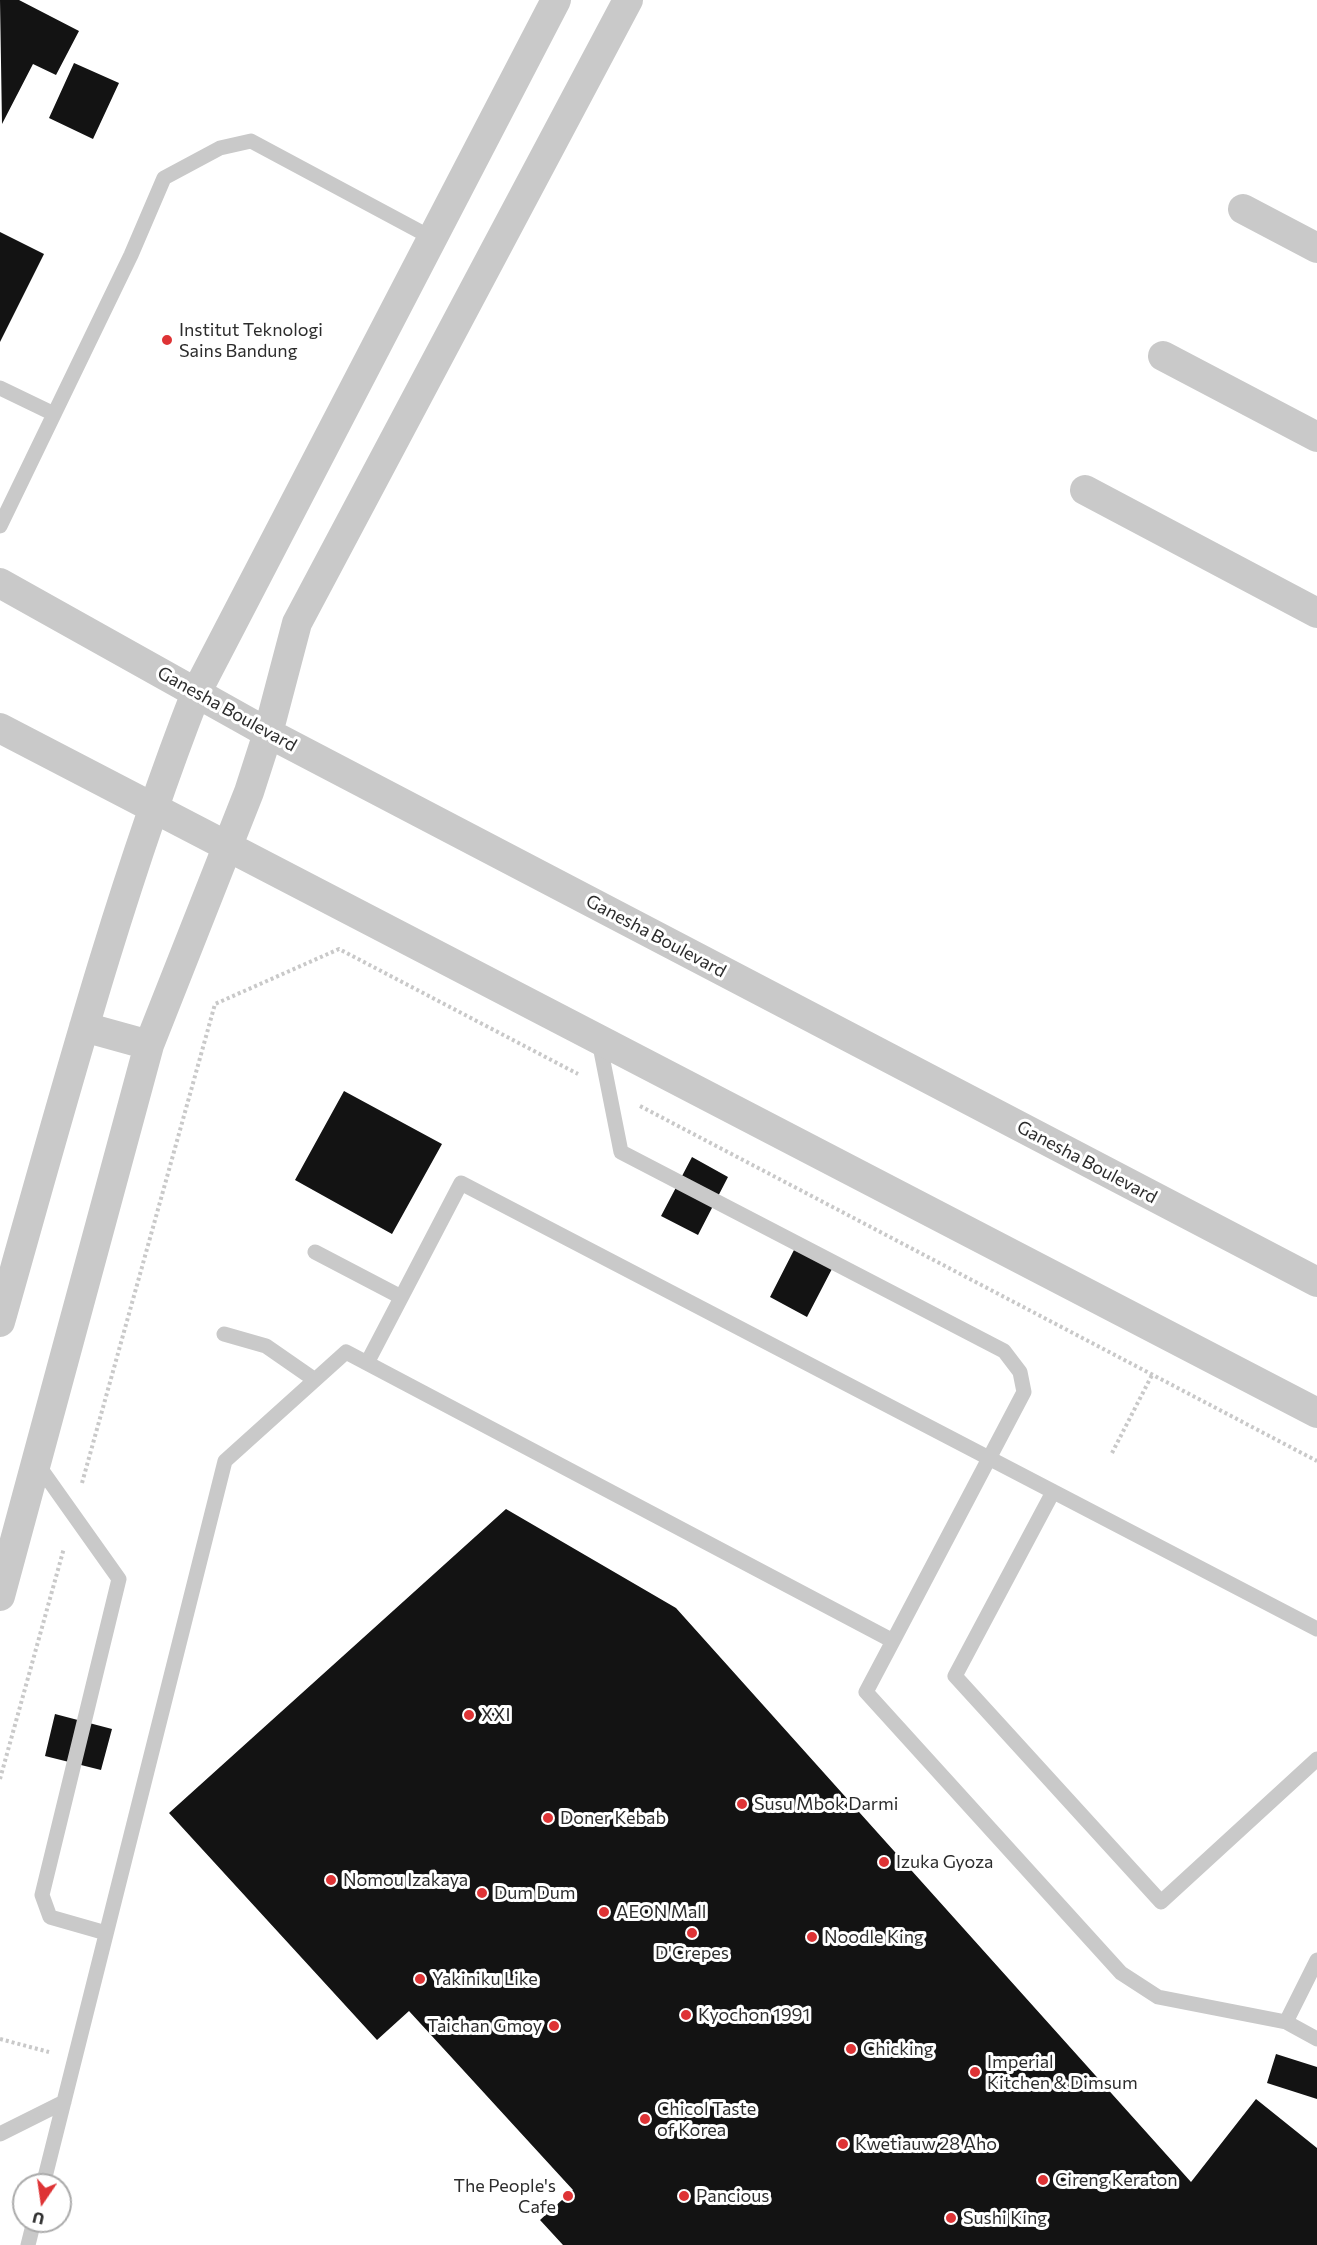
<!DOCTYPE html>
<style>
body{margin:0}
#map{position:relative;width:1317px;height:2245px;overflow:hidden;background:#fff;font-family:Commissioner,sans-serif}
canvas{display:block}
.north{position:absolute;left:12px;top:2173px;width:60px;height:60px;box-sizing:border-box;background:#fff;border:2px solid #ababab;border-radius:50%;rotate:193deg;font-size:16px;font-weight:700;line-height:24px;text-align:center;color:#2c2c2c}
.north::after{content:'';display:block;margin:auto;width:21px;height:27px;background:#de3335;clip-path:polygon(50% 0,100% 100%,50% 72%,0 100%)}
</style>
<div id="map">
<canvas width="1317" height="2245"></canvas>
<div class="north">U</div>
</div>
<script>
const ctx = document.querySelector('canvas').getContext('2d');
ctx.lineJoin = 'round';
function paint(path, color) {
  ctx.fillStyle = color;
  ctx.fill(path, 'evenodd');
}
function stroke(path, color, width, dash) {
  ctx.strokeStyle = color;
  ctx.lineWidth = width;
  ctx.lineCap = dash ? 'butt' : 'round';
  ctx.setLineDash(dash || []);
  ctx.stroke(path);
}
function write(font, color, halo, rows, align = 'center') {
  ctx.font = font + ' Commissioner,sans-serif';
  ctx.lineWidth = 6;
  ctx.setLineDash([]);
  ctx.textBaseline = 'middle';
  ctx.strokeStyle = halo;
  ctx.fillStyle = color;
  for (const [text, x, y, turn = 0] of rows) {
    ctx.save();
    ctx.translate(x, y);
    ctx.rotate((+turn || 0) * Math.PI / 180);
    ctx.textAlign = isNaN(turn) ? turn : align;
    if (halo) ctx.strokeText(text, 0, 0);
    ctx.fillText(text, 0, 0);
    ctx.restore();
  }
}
const building = new Path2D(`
 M 0,0 L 19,0 L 79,31 L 56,75 L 33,64 L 2,124 Z
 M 74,63 L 119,83 L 93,139 L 49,118 Z
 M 0,232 L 44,254 L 0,342 Z
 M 344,1091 L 442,1144 L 392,1234 L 295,1180 Z
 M 692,1157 L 728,1177 L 698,1235 L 661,1216 Z
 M 795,1248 L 833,1267 L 807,1317 L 770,1297 Z
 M 506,1509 L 676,1608 L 1191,2182 L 1256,2099 L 1317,2148 L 1317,2245 L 563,2245 L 540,2220 L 573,2190 L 409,2011 L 377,2040 L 169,1813 Z
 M 55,1714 L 112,1729 L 101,1770 L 45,1756 Z
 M 1276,2054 L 1317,2067 L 1317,2099 L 1267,2083 Z`);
const path = new Path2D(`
 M 640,1106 L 1317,1461
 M 1112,1453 L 1152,1375
 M 82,1483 L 215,1004 L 339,949 L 578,1074
 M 0,1779 L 64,1548
 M 0,2039 L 49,2052`);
const service = new Path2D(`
 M 0,388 L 54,414
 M 0,526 L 131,255 L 164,178 L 220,148 L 251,141 L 432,238
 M 599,1041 L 621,1152 L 1004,1351 L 1020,1372 L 1024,1392 L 893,1641
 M 315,1252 L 401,1297
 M 224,1334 L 266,1346 L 315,1380
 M 367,1363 L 461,1183 L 1317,1629
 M 36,1462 L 119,1579 L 42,1895 L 50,1917 L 106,1933
 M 1053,1492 L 955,1676 L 1161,1902 L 1317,1759
 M 1286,2022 L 1317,1960
 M 0,2134 L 64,2102
 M 43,2185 L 225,1461 L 346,1352 L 893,1641 L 866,1692 L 1121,1973 L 1158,1997 L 1286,2022 L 1317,2039
 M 28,2245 L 34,2221`);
const minor = new Path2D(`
 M 1243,209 L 1317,248
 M 1163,356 L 1317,437
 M 1085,490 L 1317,613
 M 0,583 L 268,733 L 1317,1282
 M 0,728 L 1317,1413
 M 84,1027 L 149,1045
 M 0,1322 C 60,1111 116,898 196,693 L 556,0
 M 0,1596 L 149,1045 L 249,792 L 268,733 L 297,623 L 628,0`);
const markers = [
 [167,340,6,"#de3335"],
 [469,1715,6,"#de3335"],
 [742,1804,6,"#de3335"],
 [548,1818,6,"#de3335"],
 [884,1862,6,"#de3335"],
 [331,1880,6,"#de3335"],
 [482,1893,6,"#de3335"],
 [604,1912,6,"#de3335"],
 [692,1933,6,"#de3335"],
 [812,1937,6,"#de3335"],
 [420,1979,6,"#de3335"],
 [686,2015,6,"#de3335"],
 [554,2026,6,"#de3335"],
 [851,2049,6,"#de3335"],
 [975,2072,6,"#de3335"],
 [645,2119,6,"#de3335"],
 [843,2144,6,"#de3335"],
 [1043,2180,6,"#de3335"],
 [568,2196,6,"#de3335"],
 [684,2196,6,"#de3335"],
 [951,2218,6,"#de3335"]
];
const poiNames = [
 ["Institut Teknologi",179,330],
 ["Sains Bandung",179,351],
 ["XXI",481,1715],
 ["Susu Mbok Darmi",754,1804],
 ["Doner Kebab",560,1818],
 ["Izuka Gyoza",896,1862],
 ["Nomou Izakaya",343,1880],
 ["Dum Dum",494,1893],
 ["AEON Mall",616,1912],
 ["Noodle King",824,1937],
 ["D'Crepes",692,1953,"center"],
 ["Yakiniku Like",432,1979],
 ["Kyochon 1991",698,2015],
 ["Taichan Gmoy",542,2026,"right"],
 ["Chicking",863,2049],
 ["Imperial",987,2062],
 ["Kitchen & Dimsum",987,2083],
 ["Chicol Taste",657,2109],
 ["of Korea",657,2130],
 ["Kwetiauw 28 Aho",855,2144],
 ["Cireng Keraton",1055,2180],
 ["The People's",556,2186,"right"],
 ["Cafe",556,2207,"right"],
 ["Pancious",696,2196],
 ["Sushi King",963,2218]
];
const streetNames = [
 ["Ganesha Boulevard",227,709,29],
 ["Ganesha Boulevard",656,936,28],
 ["Ganesha Boulevard",1087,1162,28]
];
paint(building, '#131313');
stroke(path, '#c9c9c9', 4, [3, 3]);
stroke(service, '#c9c9c9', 15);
stroke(minor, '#c9c9c9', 30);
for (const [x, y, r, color] of markers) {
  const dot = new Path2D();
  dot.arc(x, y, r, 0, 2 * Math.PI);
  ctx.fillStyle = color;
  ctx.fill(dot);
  stroke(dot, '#fff', 2);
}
write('18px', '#2c2c2c', '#fff', poiNames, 'left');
write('18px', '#2c2c2c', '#fff', streetNames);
</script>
